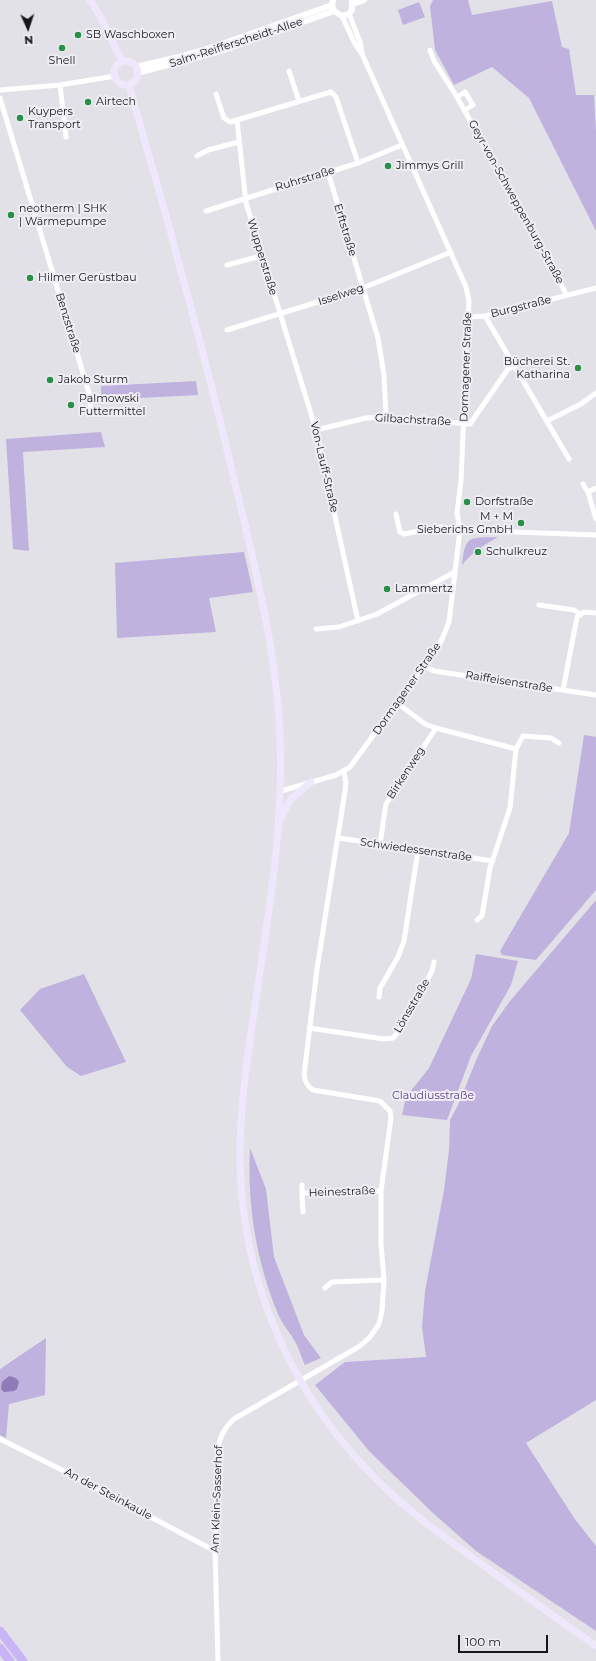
<!DOCTYPE html>
<meta charset="utf-8">
<style>
body{margin:0}
#map{position:relative;width:596px;height:1661px;overflow:hidden;background:#e3e1e8;font-family:Montserrat,sans-serif}
canvas{display:block}
.north{position:absolute;left:8px;top:8px;width:40px;height:40px;-webkit-text-stroke:3px #f0eef5;paint-order:stroke;rotate:177deg;font-size:11px;font-weight:700;line-height:16px;text-align:center;color:#171719}
.north::after{content:'';display:block;margin:auto;width:14px;height:18px;background:#171719;clip-path:polygon(50% 0,100% 100%,50% 72%,0 100%)}
.scale{position:absolute;left:458px;top:1635px;width:90px;height:18px;box-sizing:border-box;border:2px solid #171719;border-top:0;padding-left:5px;font-size:12px;line-height:14px;white-space:nowrap;color:#171719;-webkit-text-stroke:3px #f0eef5;paint-order:stroke}
</style>
<div id="map">
<canvas width="596" height="1661"></canvas>
<div class="north">N</div>
<div class="scale">100 m</div>
</div>
<script>
const ctx = document.querySelector('canvas').getContext('2d');
ctx.lineJoin = 'round';
function paint(path, color) {
  ctx.fillStyle = color;
  ctx.fill(path, 'evenodd');
}
function stroke(path, color, width, dash) {
  ctx.strokeStyle = color;
  ctx.lineWidth = width;
  ctx.lineCap = dash ? 'butt' : 'round';
  ctx.setLineDash(dash || []);
  ctx.stroke(path);
}
function write(font, color, halo, rows, align = 'center') {
  ctx.font = font + ' Montserrat,sans-serif';
  ctx.lineWidth = 4;
  ctx.setLineDash([]);
  ctx.textBaseline = 'middle';
  ctx.strokeStyle = halo;
  ctx.fillStyle = color;
  for (const [text, x, y, turn = 0] of rows) {
    ctx.save();
    ctx.translate(x, y);
    ctx.rotate((+turn || 0) * Math.PI / 180);
    ctx.textAlign = isNaN(turn) ? turn : align;
    if (halo) ctx.strokeText(text, 0, 0);
    ctx.fillText(text, 0, 0);
    ctx.restore();
  }
}
const green = new Path2D(`
 M 433,0 L 468,0 L 472,15 L 552,1 L 562,47 L 569,49 L 576,95 L 594,95 L 596,132 L 596,231 L 529,98 L 492,67 L 454,85 L 435,50 L 430,6 Z
 M 419,2 L 425,17 L 403,25 L 398,10 Z
 M 196,381 L 198,395 L 101,400 L 101,386 Z
 M 101,432 L 105,447 L 23,452 L 29,551 L 13,549 L 6,439 Z
 M 498,537 C 484,545 472,552 462,565 C 465,534 470,538 498,537 Z
 M 244,552 L 253,592 L 209,598 L 216,632 L 117,638 L 115,563 Z
 M 584,735 L 596,737 L 596,890 L 536,960 L 502,955 L 500,951 L 569,833 Z
 M 596,900 L 596,1400 L 526,1443 L 574,1518 L 596,1546 L 596,1631 L 476,1551 L 434,1514 L 369,1451 L 315,1385 L 345,1362 L 426,1357 L 422,1327 L 425,1291 L 444,1190 L 449,1150 L 450,1120 L 458,1105 L 477,1058 L 492,1026 L 510,1001 Z
 M 476,954 L 518,961 L 511,985 L 471,1056 L 447,1120 L 402,1115 L 406,1097 L 429,1068 L 471,979 Z
 M 84,974 L 126,1062 L 81,1076 L 67,1067 L 20,1010 L 40,989 Z
 M 250,1148 L 266,1189 L 274,1257 L 304,1335 L 321,1358 L 305,1365 C 301,1357 299,1347 294,1340 C 289,1331 282,1324 278,1314 C 256,1261 247,1204 250,1148 Z
 M 46,1338 L 45,1395 L 9,1404 L 6,1438 L 0,1435 L 0,1369 Z`);
const water = new Path2D(`
 M 9,1376 C 14,1377 17,1378 19,1382 L 17,1389 L 14,1391 L 4,1392 L 1,1389 L 2,1382 Z`);
const minor = new Path2D(`
 M 349,14 L 360,42 L 362,53
 M 430,50 L 434,61 L 457,97 L 465,92 L 473,105 L 465,110
 M 289,71 L 299,101
 M 60,85 L 66,137
 M 0,90 L 60,85 L 115,76
 M 216,94 L 224,118 L 230,122 L 237,120
 M 457,97 L 564,290 L 566,295
 M 0,98 L 89,393 L 91,411
 M 197,156 L 208,150 L 239,142
 M 358,163 L 336,97 L 331,92 L 237,120 L 246,203 L 316,430 L 358,621
 M 328,172 L 378,338 L 384,375 L 386,417
 M 206,211 L 358,163 L 402,145
 M 227,265 L 261,256
 M 485,316 L 569,459
 M 468,317 L 485,316 L 596,288
 M 227,330 L 363,288 L 451,252
 M 547,421 L 581,404 L 596,393
 M 316,430 L 366,418 L 386,417 L 470,424 L 508,369 L 514,366
 M 583,484 L 588,492 L 596,519
 M 588,492 L 596,488
 M 396,514 L 400,532 L 404,534 L 442,527 L 460,530 L 596,535
 M 539,605 L 574,610 L 580,614
 M 316,629 L 339,627 L 377,614 L 455,572
 M 423,666 L 434,671 L 596,695
 M 563,690 L 577,617 L 584,612 L 596,613
 M 397,703 L 425,724 L 436,728 L 516,749
 M 281,791 L 336,775 L 350,767 L 440,644 L 449,622 L 460,530 L 457,513 L 461,481 L 468,317 L 469,301 L 466,287 L 362,54 L 355,44 L 342,16
 M 339,838 L 493,861
 M 380,844 L 386,804 L 436,728
 M 477,920 L 482,916 L 490,868 L 510,808 L 516,749 L 523,736 L 551,738 L 559,743
 M 379,997 L 380,988 L 398,957 L 404,941 L 418,850
 M 309,1028 L 384,1039 L 393,1038 L 400,1030 L 432,971 L 434,962
 M 302,1185 L 302,1193
 M 303,1212 L 302,1193 L 381,1191
 M 325,1288 L 332,1282 L 384,1280
 M 0,1439 L 60,1469 L 215,1551
 M 218,1661 L 215,1551 L 218,1450 C 219,1437 224,1428 234,1419 L 360,1346 L 370,1337 L 379,1324 L 382,1311 L 384,1280 L 381,1244 L 381,1191 L 391,1118 L 390,1111 L 380,1101 L 313,1090 C 307,1086 305,1082 304,1075 L 317,969 L 345,791 L 346,783 L 344,772`);
const tertiary = new Path2D(`
 M 333,0 L 332,5 L 334,11 L 342,16 L 349,14 L 352,10 L 352,0
 M 353,4 L 364,0
 M 136,67 L 179,57 L 219,45 L 332,5
 M 137,73 L 221,51 L 334,11`);
const secondary = new Path2D(`
 M 90,0 L 100,16 L 122,61
 M114 73a12 12 0 1 1 24 0a12 12 0 1 1-24 0Z
 M 129,85 C 145,144 163,202 178,260 C 198,333 217,406 234,479 C 253,558 273,636 279,718 C 287,831 263,943 248,1054 C 242,1097 238,1141 241,1184 C 248,1295 297,1400 375,1478 C 403,1507 436,1531 469,1555 C 511,1586 554,1616 596,1646
 M 280,820 L 291,799 L 311,782`);
const motorway = new Path2D(`
 M 0,1631 L 23,1661
 M 0,1648 L 10,1661`);
const markers = [
 [78,35,4,"#289047"],
 [62,48,4,"#289047"],
 [88,102,4,"#289047"],
 [20,118,4,"#289047"],
 [388,166,4,"#289047"],
 [11,215,4,"#289047"],
 [30,278,4,"#289047"],
 [578,368,4,"#289047"],
 [50,380,4,"#289047"],
 [71,405,4,"#289047"],
 [467,502,4,"#289047"],
 [521,523,4,"#289047"],
 [478,552,4,"#289047"],
 [387,589,4,"#289047"]
];
const poiNames = [
 ["SB Waschboxen",86,35],
 ["Shell",62,61,"center"],
 ["Airtech",96,102],
 ["Kuypers",28,112],
 ["Transport",28,125],
 ["Jimmys Grill",396,166],
 ["neotherm | SHK",19,209],
 ["| Wärmepumpe",19,222],
 ["Hilmer Gerüstbau",38,278],
 ["Bücherei St.",570,362,"right"],
 ["Katharina",570,375,"right"],
 ["Jakob Sturm",58,380],
 ["Palmowski",79,399],
 ["Futtermittel",79,412],
 ["Dorfstraße",475,502],
 ["M + M",513,517,"right"],
 ["Sieberichs GmbH",513,530,"right"],
 ["Schulkreuz",486,552],
 ["Lammertz",395,589]
];
const streetNames = [
 ["Salm-Reifferscheidt-Allee",236,43,-18],
 ["Ruhrstraße",305,179,-17],
 ["Geyr-von-Schweppenburg-Straße",516,202,61],
 ["Erftstraße",345,230,73],
 ["Wupperstraße",262,257,73],
 ["Isselweg",341,295,-18],
 ["Burgstraße",521,307,-14],
 ["Benzstraße",68,323,73],
 ["Dormagener Straße",466,367,-88],
 ["Gilbachstraße",413,420,3],
 ["Von-Lauff-Straße",324,467,77],
 ["Raiffeisenstraße",509,682,9],
 ["Dormagener Straße",407,689,-55],
 ["Birkenweg",406,773,-57],
 ["Schwiedessenstraße",416,850,8],
 ["Lönsstraße",412,1006,-60],
 ["Heinestraße",342,1192,-2],
 ["An der Steinkaule",108,1494,28],
 ["Am Klein-Sasserhof",217,1499,-88]
];
const parkNames = [
 ["Claudiusstraße",433,1096]
];
paint(green, '#c0b2df');
paint(water, '#8f7bb7');
stroke(minor, '#fff', 5);
stroke(tertiary, '#fff', 6);
stroke(secondary, '#efe8fc', 7);
stroke(motorway, '#c9b4f5', 9);
for (const [x, y, r, color] of markers) {
  const dot = new Path2D();
  dot.arc(x, y, r, 0, 2 * Math.PI);
  ctx.fillStyle = color;
  ctx.fill(dot);
  stroke(dot, '#f0eef5', 1.5);
}
write('11px', '#171719', '#f0eef5', poiNames, 'left');
write('11px', '#171719', '#f0eef5', streetNames);
write('11px', '#60448f', '#f0eef5', parkNames);
</script>
